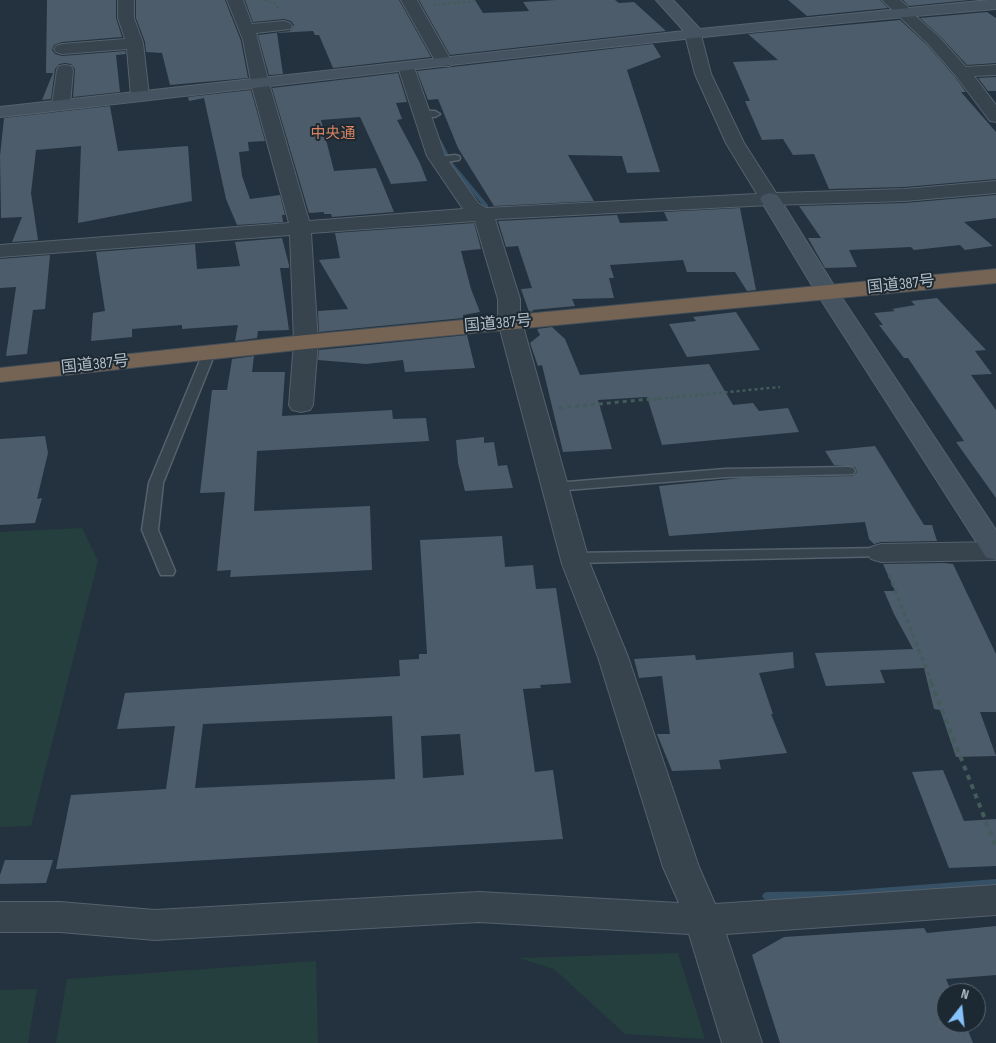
<!DOCTYPE html>
<meta charset="utf-8">
<style>
body{margin:0}
#map{position:relative;width:996px;height:1043px;overflow:hidden;background:#23323e;font-family:"Sofia Sans Condensed",sans-serif}
canvas{display:block}
.north{position:absolute;left:936px;top:983px;width:50px;height:50px;box-sizing:border-box;background:#1c2933;border:1px solid #58656f;border-radius:50%;rotate:16deg;font-size:14px;font-weight:700;line-height:20px;text-align:center;color:#b3bec9}
.north::after{content:'';display:block;margin:auto;width:18px;height:22px;background:#86c2fb;clip-path:polygon(50% 0,100% 100%,50% 72%,0 100%)}
</style>
<div id="map">
<canvas width="996" height="1043"></canvas>
<div class="north">N</div>
</div>
<script>
const ctx = document.querySelector('canvas').getContext('2d');
ctx.lineJoin = 'round';
function paint(path, color) {
  ctx.fillStyle = color;
  ctx.fill(path, 'evenodd');
}
function stroke(path, color, width, dash) {
  ctx.strokeStyle = color;
  ctx.lineWidth = width;
  ctx.lineCap = dash ? 'butt' : 'round';
  ctx.setLineDash(dash || []);
  ctx.stroke(path);
}
function write(font, color, halo, rows, align = 'center') {
  ctx.font = font + ' "Sofia Sans Condensed","Noto Sans JP",sans-serif';
  ctx.lineWidth = 4;
  ctx.setLineDash([]);
  ctx.textBaseline = 'middle';
  ctx.strokeStyle = halo;
  ctx.fillStyle = color;
  for (const [text, x, y, turn = 0] of rows) {
    ctx.save();
    ctx.translate(x, y);
    ctx.rotate((+turn || 0) * Math.PI / 180);
    ctx.textAlign = isNaN(turn) ? turn : align;
    if (halo) ctx.strokeText(text, 0, 0);
    ctx.fillText(text, 0, 0);
    ctx.restore();
  }
}
const green = new Path2D(`
 M 82,528 L 98,561 L 31,826 L 0,827 L 0,532 Z
 M 678,953 L 705,1039 L 625,1034 L 554,969 L 519,958 Z
 M 316,961 L 318,1043 L 56,1043 L 67,979 Z
 M 37,989 L 28,1043 L 0,1043 L 0,990 Z`);
const stream = new Path2D(`
 M 437,140 L 441,140 L 453,163 L 488,205 L 488,207 L 484,207 L 449,165 L 436,141 Z
 M 996,879 L 996,887 L 841,899 L 767,900 L 764,899 L 762,896 L 764,893 L 767,892 L 841,891 Z`);
const building = new Path2D(`
 M 47,0 L 116,0 L 116,18 L 122,37 L 62,42 L 54,45 L 52,50 L 55,54 L 62,56 L 125,51 L 126,54 L 116,55 L 120,92 L 73,97 L 75,69 L 71,64 L 65,63 L 59,64 L 55,69 L 51,99 L 42,100 L 53,73 L 46,73 Z
 M 136,0 L 225,0 L 241,41 L 248,78 L 170,85 L 162,53 L 146,52 L 145,42 L 136,18 Z
 M 245,0 L 399,0 L 431,57 L 333,68 L 319,35 L 315,35 L 313,31 L 277,33 L 283,74 L 269,75 L 258,35 L 290,31 L 294,25 L 291,21 L 284,19 L 253,22 Z
 M 419,0 L 475,0 L 483,13 L 529,11 L 523,2 L 556,0 L 615,0 L 619,3 L 634,2 L 666,31 L 450,55 Z
 M 788,0 L 880,0 L 888,8 L 807,16 Z
 M 903,0 L 970,0 L 909,6 Z
 M 987,12 L 996,18 L 996,63 L 967,65 L 941,37 L 920,18 Z
 M 900,20 L 927,45 L 955,77 L 966,92 L 961,92 L 996,132 L 996,179 L 905,187 L 829,189 L 814,154 L 793,155 L 783,139 L 762,140 L 745,101 L 750,101 L 733,62 L 778,60 L 748,34 Z
 M 653,44 L 661,57 L 627,70 L 660,172 L 627,173 L 622,156 L 568,155 L 594,201 L 494,206 L 458,148 L 438,99 L 428,100 L 417,71 Z
 M 398,73 L 407,102 L 396,103 L 402,119 L 397,120 L 420,163 L 427,181 L 391,184 L 360,117 L 321,120 L 334,171 L 376,168 L 394,212 L 332,217 L 331,214 L 324,214 L 324,212 L 309,213 L 272,88 Z
 M 996,77 L 996,91 L 988,91 L 978,78 Z
 M 251,90 L 265,141 L 248,142 L 249,151 L 239,152 L 242,176 L 250,199 L 280,195 L 285,215 L 282,215 L 283,222 L 237,225 L 226,199 L 204,98 L 189,101 L 188,97 Z
 M 110,106 L 118,151 L 188,146 L 192,201 L 78,223 L 81,146 L 36,150 L 31,193 L 38,240 L 12,242 L 22,217 L 1,218 L 0,156 L 4,118 Z
 M 996,195 L 996,218 L 964,222 L 993,246 L 965,250 L 960,245 L 914,250 L 911,247 L 849,250 L 857,267 L 825,268 L 808,238 L 821,238 L 799,206 L 905,203 Z
 M 740,208 L 756,290 L 747,291 L 735,272 L 687,272 L 683,260 L 610,265 L 614,278 L 609,278 L 614,298 L 572,299 L 575,306 L 532,310 L 534,311 L 529,312 L 521,289 L 532,288 L 518,246 L 506,247 L 498,221 L 617,215 L 620,223 L 668,221 L 664,212 Z
 M 474,223 L 481,249 L 461,251 L 471,289 L 480,312 L 463,315 L 463,318 L 319,332 L 318,311 L 348,309 L 319,260 L 340,258 L 335,233 Z
 M 282,238 L 289,265 L 289,268 L 280,268 L 289,330 L 258,331 L 257,338 L 235,341 L 238,325 L 182,329 L 182,325 L 132,329 L 132,337 L 91,341 L 93,313 L 105,311 L 96,252 L 195,244 L 197,269 L 240,266 L 235,242 Z
 M 50,255 L 45,309 L 33,310 L 27,354 L 6,356 L 16,287 L 0,288 L 0,259 Z
 M 937,298 L 986,350 L 975,351 L 992,374 L 971,375 L 996,410 L 996,498 L 956,442 L 964,441 L 908,358 L 904,358 L 879,325 L 883,325 L 874,313 L 895,311 L 892,309 L 915,305 L 911,301 Z
 M 736,312 L 760,350 L 687,357 L 669,324 L 696,321 L 693,317 Z
 M 552,327 L 565,339 L 580,375 L 709,364 L 733,405 L 753,403 L 759,411 L 788,408 L 799,432 L 662,445 L 647,397 L 598,400 L 612,449 L 563,452 L 542,365 L 538,366 L 530,343 L 540,335 L 537,329 Z
 M 467,335 L 475,368 L 405,372 L 403,360 L 366,364 L 318,360 L 319,350 Z
 M 254,356 L 252,372 L 285,372 L 282,416 L 392,410 L 393,419 L 426,418 L 429,441 L 257,451 L 254,511 L 370,506 L 372,570 L 230,577 L 231,570 L 217,571 L 225,492 L 200,493 L 212,390 L 227,390 L 232,359 Z
 M 45,436 L 48,453 L 37,499 L 42,498 L 35,523 L 0,525 L 0,439 Z
 M 484,437 L 484,443 L 494,442 L 498,466 L 507,465 L 513,488 L 465,491 L 458,463 L 456,440 Z
 M 875,446 L 924,525 L 932,525 L 937,541 L 881,542 L 874,544 L 869,539 L 865,522 L 669,536 L 659,486 L 741,478 L 853,476 L 857,472 L 855,467 L 834,465 L 825,451 Z
 M 502,536 L 505,567 L 533,565 L 536,589 L 556,588 L 571,683 L 540,685 L 541,688 L 523,689 L 535,772 L 553,770 L 563,839 L 56,869 L 71,795 L 166,789 L 175,726 L 117,729 L 125,693 L 400,676 L 399,660 L 419,659 L 419,654 L 427,654 L 420,540 ZM 392,716 L 395,779 L 195,788 L 203,724 ZM 460,734 L 464,775 L 423,778 L 421,736 Z
 M 944,563 L 953,564 L 996,654 L 996,712 L 980,712 L 996,756 L 956,757 L 940,710 L 934,709 L 924,668 L 880,670 L 885,683 L 826,686 L 815,653 L 913,649 L 894,614 L 884,591 L 895,591 L 883,564 Z
 M 793,652 L 794,668 L 759,673 L 773,714 L 771,714 L 787,753 L 719,760 L 721,769 L 672,771 L 657,734 L 670,734 L 662,676 L 639,678 L 634,659 L 695,655 L 696,660 Z
 M 943,770 L 964,821 L 996,819 L 996,866 L 949,868 L 912,772 Z
 M 5,860 L 53,860 L 46,883 L 0,884 L 0,875 Z
 M 996,926 L 996,975 L 946,979 L 952,993 L 946,993 L 946,1023 L 965,1023 L 973,1043 L 780,1043 L 752,955 L 784,937 L 924,928 L 927,933 Z`);
const pathFar3 = new Path2D(`
 M 264,0 L 276,4 L 278,9
 M 433,5 L 477,1`);
const pathFar2 = new Path2D(`
 M 647,400 L 780,387`);
const pathFar1 = new Path2D(`
 M 559,408 L 660,398
 M 889,575 L 932,683`);
const path = new Path2D(`
 M 931,682 L 996,847`);
const lane = new Path2D(`
 M 421,111 L 435,111 L 440,114 L 435,117 L 418,116 L 416,114 Z
 M 455,155 L 459,156 L 460,158 L 459,160 L 439,163 L 434,160 L 439,157 Z
 M 209,349 L 215,353 L 163,483 L 158,530 L 175,571 L 173,575 L 161,575 L 159,571 L 142,530 L 149,483 L 203,353 Z
 M 848,467 L 853,468 L 855,471 L 853,474 L 725,477 L 555,491 L 550,490 L 548,487 L 550,484 L 555,483 L 725,469 Z
 M 881,548 L 886,550 L 889,553 L 886,556 L 575,563 L 570,561 L 567,558 L 570,555 L 575,553 Z`);
const street = new Path2D(`
 M 118,0 L 134,0 L 134,18 L 143,43 L 149,96 L 146,100 L 140,101 L 134,100 L 131,96 L 127,49 L 62,54 L 56,52 L 54,49 L 56,46 L 62,44 L 125,39 L 118,18 Z
 M 227,0 L 243,0 L 252,24 L 284,21 L 290,23 L 292,26 L 290,29 L 256,33 L 270,87 L 309,221 L 463,209 L 427,156 L 398,67 L 400,63 L 412,63 L 414,67 L 445,156 L 478,203 L 486,208 L 757,194 L 726,143 L 695,74 L 685,35 L 687,32 L 699,32 L 701,35 L 711,74 L 744,143 L 776,193 L 905,189 L 996,181 L 996,193 L 905,201 L 770,205 L 495,219 L 520,299 L 520,314 L 525,333 L 590,564 L 628,657 L 699,867 L 715,904 L 996,885 L 996,915 L 726,934 L 762,1043 L 722,1043 L 689,934 L 479,922 L 155,940 L 60,932 L 0,932 L 0,902 L 60,902 L 155,910 L 479,892 L 679,903 L 663,867 L 598,657 L 562,564 L 501,333 L 498,314 L 498,299 L 475,221 L 311,233 L 318,342 L 313,405 L 310,410 L 301,412 L 292,410 L 289,405 L 294,342 L 290,235 L 0,257 L 0,245 L 289,223 L 252,87 L 243,40 Z
 M 401,0 L 417,0 L 452,62 L 450,66 L 438,66 Z
 M 882,0 L 900,0 L 907,6 L 911,12 L 940,38 L 966,67 L 996,65 L 996,75 L 974,76 L 996,105 L 996,122 L 990,121 L 956,76 L 928,44 Z
 M 65,65 L 71,66 L 73,70 L 70,105 L 67,109 L 61,110 L 55,109 L 52,105 L 57,70 L 59,66 Z
 M 996,542 L 996,560 L 881,562 L 871,559 L 867,553 L 871,547 L 881,544 Z`);
const secondary = new Path2D(`
 M 656,0 L 673,0 L 700,29 L 989,0 L 996,0 L 996,9 C 663,37 332,80 0,117 L 0,107 L 684,31 Z
 M 770,193 L 777,195 L 780,199 L 838,292 L 996,530 L 996,560 L 986,557 L 816,292 L 760,199 L 763,195 Z`);
const highway = new Path2D(`
 M 996,269 L 996,283 L 306,349 L 0,382 L 0,368 L 306,335 Z`);
const farNeighbourhoodnames = [
 ["中央通",333,134]
];
const streetNames = [
 ["国道387号",901,285,-6],
 ["国道387号",498,324,-5],
 ["国道387号",95,365,-6]
];
paint(green, '#253f3f');
paint(stream, '#365166');
paint(building, '#4c5c6a');
stroke(lane, '#55616c', 3);
stroke(street, '#55616c', 2);
stroke(secondary, '#55616c', 2);
stroke(highway, '#424e59', 2);
stroke(pathFar3, '#435b5b', 2, [2.5, 2.5]);
stroke(pathFar2, '#435b5b', 2.5, [3, 3]);
stroke(pathFar1, '#435b5b', 3, [4, 4]);
stroke(path, '#435b5b', 4, [5, 5]);
paint(lane, '#37444e');
paint(street, '#37444e');
paint(secondary, '#455361');
paint(highway, '#756454');
write('15px', '#d8845f', '#1c2933', farNeighbourhoodnames);
write('16px', '#b3bec9', '#1c2933', streetNames);
</script>
